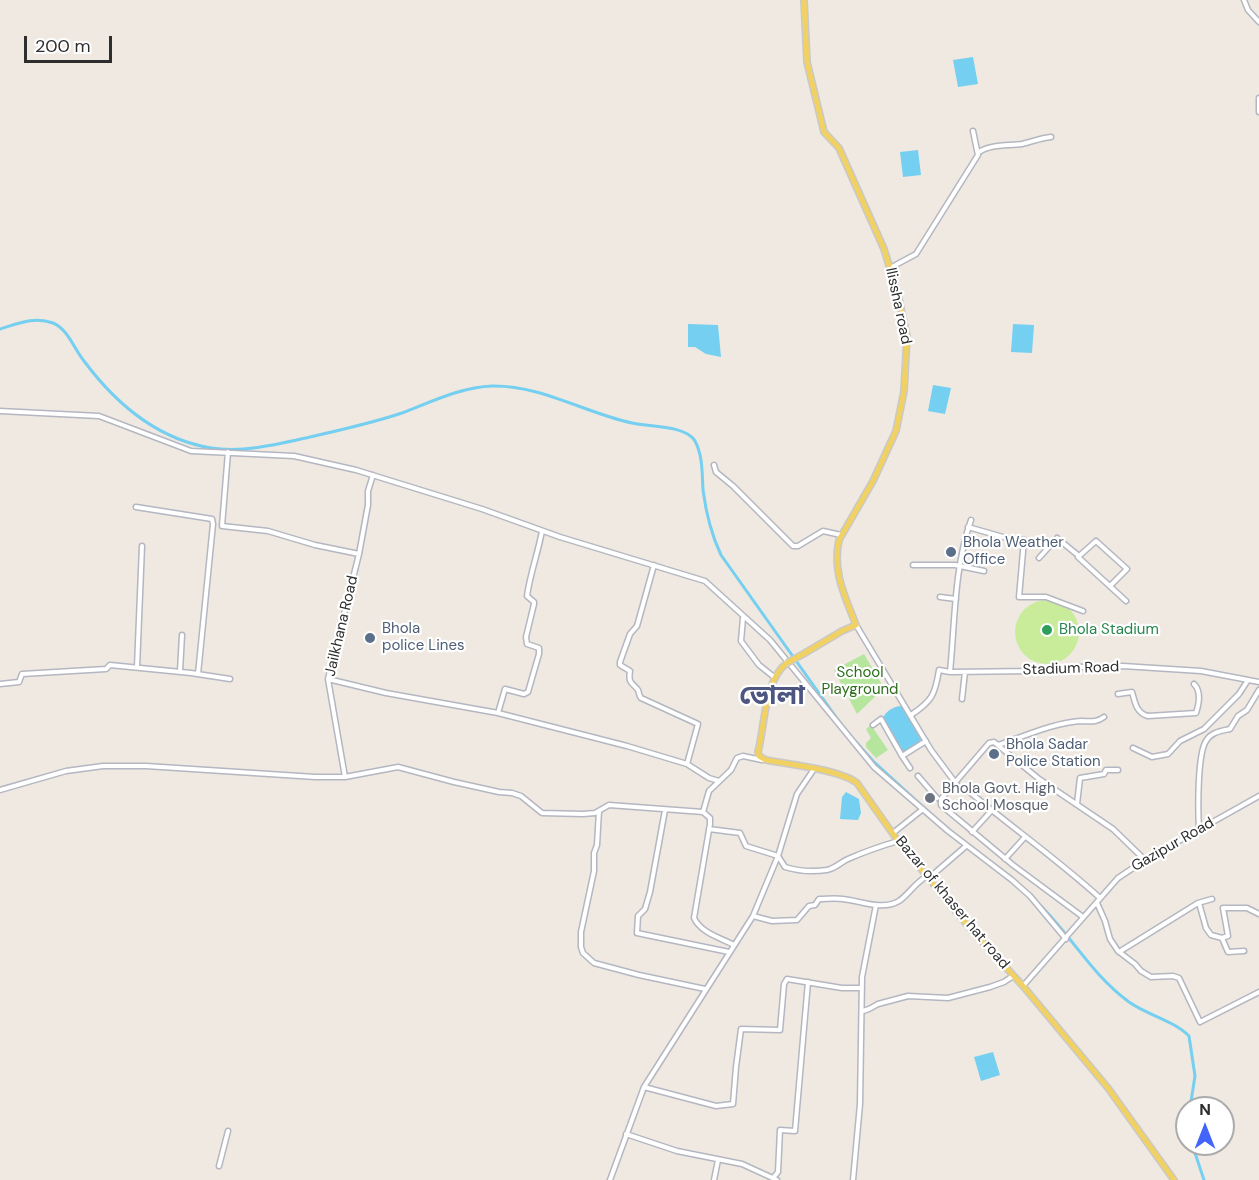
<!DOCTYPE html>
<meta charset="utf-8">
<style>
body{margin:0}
#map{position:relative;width:1259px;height:1180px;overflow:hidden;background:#efe9e1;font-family:"DM Sans",sans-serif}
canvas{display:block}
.north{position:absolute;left:1175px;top:1096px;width:60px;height:60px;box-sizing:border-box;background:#fff;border:2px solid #ababab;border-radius:50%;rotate:0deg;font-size:16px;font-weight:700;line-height:24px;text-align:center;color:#2e2e2e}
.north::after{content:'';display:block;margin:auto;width:21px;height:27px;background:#4264fb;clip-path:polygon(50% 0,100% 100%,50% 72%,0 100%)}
.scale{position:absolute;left:24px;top:36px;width:88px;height:27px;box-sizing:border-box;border:3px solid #2e2e2e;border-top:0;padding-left:8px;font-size:18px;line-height:21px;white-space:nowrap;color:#2e2e2e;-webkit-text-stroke:4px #fff;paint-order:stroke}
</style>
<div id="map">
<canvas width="1259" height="1180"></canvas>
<div class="north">N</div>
<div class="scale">200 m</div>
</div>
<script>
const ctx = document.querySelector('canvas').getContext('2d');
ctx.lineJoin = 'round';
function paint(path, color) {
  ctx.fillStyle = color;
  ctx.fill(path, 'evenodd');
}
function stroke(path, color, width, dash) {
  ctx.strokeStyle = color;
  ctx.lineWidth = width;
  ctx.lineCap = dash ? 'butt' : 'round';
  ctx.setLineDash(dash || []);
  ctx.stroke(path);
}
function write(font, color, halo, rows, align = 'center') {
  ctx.font = font + ' "DM Sans","Noto Sans Bengali",sans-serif';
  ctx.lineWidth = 4.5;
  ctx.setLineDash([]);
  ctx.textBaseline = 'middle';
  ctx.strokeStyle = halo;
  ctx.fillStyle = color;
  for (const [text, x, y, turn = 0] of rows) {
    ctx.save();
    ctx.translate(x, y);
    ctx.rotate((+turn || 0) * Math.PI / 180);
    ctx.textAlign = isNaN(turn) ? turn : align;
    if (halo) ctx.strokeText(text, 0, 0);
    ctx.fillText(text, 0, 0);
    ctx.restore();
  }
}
const green = new Path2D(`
 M 864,654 L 884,688 L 857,714 L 834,670 Z
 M 871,725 L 888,750 L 876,758 L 866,747 L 866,743 L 871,738 L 866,729 Z`);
const pitch = new Path2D(`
 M1015 632a32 32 0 1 1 64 0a32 32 0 1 1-64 0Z`);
const water = new Path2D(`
 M 973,57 L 978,84 L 958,87 L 953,60 Z
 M 918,150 L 921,175 L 903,177 L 900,152 Z
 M 688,324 L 718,325 L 721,357 L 706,354 L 695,347 L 688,347 Z
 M 1013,324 L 1034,325 L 1032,353 L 1011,352 Z
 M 933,385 L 951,388 L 945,414 L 928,411 Z
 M 900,706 L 905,708 L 923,738 L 912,748 L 902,752 L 883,718 C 886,711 893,707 900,706 Z
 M 846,792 L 859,799 L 861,813 L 858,820 L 840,819 L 842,797 Z
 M 993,1052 L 1000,1075 L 981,1081 L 974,1057 Z`);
const canal = new Path2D(`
 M 0,329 C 17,324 34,316 53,323 C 68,329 74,349 84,361 C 116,404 157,439 211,448 C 244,453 279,444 310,437 C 341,430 372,423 402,413 C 431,402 461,387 492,386 C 541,385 585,413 632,423 C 648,427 686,425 695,441 C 703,456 702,474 703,490 C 706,513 711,534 721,555 L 843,727
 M 857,743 L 873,761 L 932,815
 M 1041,906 C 1072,937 1093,976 1129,1002 C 1147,1015 1173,1020 1189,1036 L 1195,1076 L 1190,1108
 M 1192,1144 L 1204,1180`);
const minor = new Path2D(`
 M 1244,0 L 1248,10 L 1259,22
 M 1259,98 L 1259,112
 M 979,152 C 991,144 1008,146 1022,144 C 1032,142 1040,138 1051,137
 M 890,268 L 916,254 L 978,155 L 973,131
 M 0,411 L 99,416 L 191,451 L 294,456 L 356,470 L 482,509 L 560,537 L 705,581 L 770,640 L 874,767 L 948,831 L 1012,880 L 1030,896 L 1066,939
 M 228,452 L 222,526 L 268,531 L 315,545 L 359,554
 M 714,465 L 716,472 L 733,486 L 793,546 L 798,546 L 823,531 L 841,535
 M 136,507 L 212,519 L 213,524 L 198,674
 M 968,527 L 1010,539 L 1024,540 L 1019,597 L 1046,597 L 1083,611
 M 1039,558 L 1057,538 L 1079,556
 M 654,565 L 637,626 L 630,634 L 620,662 L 620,665 L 630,671 C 628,684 632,682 638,690 C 639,692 639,696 641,698 L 698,724 L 687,764
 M 913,565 L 955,565 L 984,571
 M 1110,586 L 1127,569 L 1096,541 L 1078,557 L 1126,601
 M 940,597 L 956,599
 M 743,618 L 741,641 L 759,665 L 774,677
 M 856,625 L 931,750 L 960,789 L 966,789 C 1010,826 1057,859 1100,898
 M 137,667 L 142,546
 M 180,671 L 182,635
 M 950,672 C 955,622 954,568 971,520
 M 328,679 L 386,693 L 498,713 L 627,746 L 687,764 L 709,778 L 719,781
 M 0,684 L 19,682 L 22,674 L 106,669 L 110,665 L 191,673 L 230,679
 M 1118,694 L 1132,692 C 1135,702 1136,713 1148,716 L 1196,713 C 1199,704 1202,692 1194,684
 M 962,699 L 965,672
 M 498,713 L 505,689 L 524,694 L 528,692 L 539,654 L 539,648 L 527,644 L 526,637 L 534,604 L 534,602 L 527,596 C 530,574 538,553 542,531
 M 911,715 C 932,701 935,695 939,670 L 950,672 L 1033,671 L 1077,667 L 1123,666 L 1201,671 L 1259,682
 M 873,725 L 881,719 L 902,756 L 926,741
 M 998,745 C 1025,736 1053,723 1081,721 C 1090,721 1096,723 1104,717
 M 1133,748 L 1152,757 L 1168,754 L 1180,741 L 1204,729 L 1239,694 L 1248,680
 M 902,756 L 910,768
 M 918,776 L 937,798
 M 345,777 L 328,679 L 359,554 L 368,505 L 368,491 L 373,475
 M 0,790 L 66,771 L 103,766 L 146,766 L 315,777 L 345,777 L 398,767 L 454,782 L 499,792 L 512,793 L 521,796 L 542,813 L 583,814 L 595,813 L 609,805 L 703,812 L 709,791 L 731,770 L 737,758 L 743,756 L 762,760
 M 1077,804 L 1080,778 L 1104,774 L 1106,770 L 1118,770
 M 665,810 L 650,892 L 645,909 L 638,916 L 637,933 L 729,952
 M 599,811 L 597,845 L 594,853 L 594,871 L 581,932 L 581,947 L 583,953 L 594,963 L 639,975 L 705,989
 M 703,812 L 710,818 L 710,824 L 694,918 C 701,933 721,938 734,945
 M 709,829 L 740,833 L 746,846 L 778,856 L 785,867 C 798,871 813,872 827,870 C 836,868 841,862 848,859 C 864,852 881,846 898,841
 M 1199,830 C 1198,812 1197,755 1206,741 C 1211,732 1221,731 1230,729 L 1238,716 L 1247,710 L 1259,690
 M 972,832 L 992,810
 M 893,833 L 923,809
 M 1005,859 L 1025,837
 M 929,878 L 966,846
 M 1097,903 L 1105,921 L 1110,939 L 1118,951 L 1135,964 L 1141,971 L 1151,977 L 1173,976 L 1179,978 L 1200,1022 L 1259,992
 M 1199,903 L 1206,928 L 1211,935 L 1222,938 L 1228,952 L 1244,951
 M 753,916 L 772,921 L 797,920 L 809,906 L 815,905 L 819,899 C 827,899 835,898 843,899 C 861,901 882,911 899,901 C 908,895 915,883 927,876
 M 1083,917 L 1013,865 L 941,805 L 941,799 L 989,743 L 994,742 L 1039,779 L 1113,829 L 1145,860
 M 1222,938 L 1228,936 L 1223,908 L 1247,908 L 1259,914
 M 1119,952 L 1198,903 L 1212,899
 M 1023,986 L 1118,878 L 1145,860 L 1259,796
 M 863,1011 L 869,1009 L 878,1004 L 908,996 L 948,998 L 990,987 L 1004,982 L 1013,976
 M 644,1087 L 716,1106 L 733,1104 L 736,1067 L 741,1029 L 780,1030 L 784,984 L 787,979 L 842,988 L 862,988
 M 626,1134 L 677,1151 L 742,1164 L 777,1180
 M 219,1166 L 228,1131
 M 773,1178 L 778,1172 L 780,1130 L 795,1131 L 808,982
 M 610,1180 L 644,1087 L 753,916 L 778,856 L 797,794 L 814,769
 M 714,1180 L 718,1160
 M 853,1180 L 860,1104 L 862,977 L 876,905`);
const major = new Path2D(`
 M 804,0 L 807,62 L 824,132 L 839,148 L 884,249 L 898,295 L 907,336 L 904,391 L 896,431 L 873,481 L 839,540 C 832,572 845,596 856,625 L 842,631 L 805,653
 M 787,663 C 764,680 765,725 758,752 L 759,756 L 766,760 C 788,764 841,770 857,783 L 898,841 L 968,926 L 1023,986 L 1108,1088 L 1174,1180`);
const majorBridge = new Path2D(`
 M 787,663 L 805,653`);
const markers = [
 [951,552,6,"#5c6f8a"],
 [1047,630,6,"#2e9e5b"],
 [370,638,6,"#5c6f8a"],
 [994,754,6,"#5c6f8a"],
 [930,798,6,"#6b7280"]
];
const streetNames = [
 ["Ilissha road",898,306,78],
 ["Jailkhana Road",342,626,-77],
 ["Stadium Road",1071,669,-2],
 ["Gazipur Road",1173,845,-30],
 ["Bazar of khaser hat road",952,903,50]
];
const serviceNames = [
 ["Bhola Weather",963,543],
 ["Office",963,560],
 ["Bhola",382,629],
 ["police Lines",382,646],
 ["Bhola Sadar",1006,745],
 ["Police Station",1006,762]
];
const leisureNames = [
 ["Bhola Stadium",1059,630]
];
const parkNames = [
 ["School",860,673],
 ["Playground",860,690]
];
const worshipNames = [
 ["Bhola Govt. High",942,789],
 ["School Mosque",942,806]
];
const townNames = [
 ["ভোলা",772,697]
];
paint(green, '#b6e59e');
paint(pitch, '#c9ec9a');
paint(water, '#75cff0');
stroke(canal, '#75cff0', 3);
stroke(minor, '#b4b7c1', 7);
stroke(major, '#c9c9c9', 8);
stroke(minor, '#fff', 4);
stroke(major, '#f2d163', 5);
stroke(majorBridge, '#c9c9c9', 8, []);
stroke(majorBridge, '#f2d163', 5);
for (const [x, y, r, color] of markers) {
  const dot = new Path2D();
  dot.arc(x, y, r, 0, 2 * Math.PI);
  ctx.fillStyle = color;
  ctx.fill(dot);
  stroke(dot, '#fff', 2);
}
write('15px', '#2e2e2e', '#fff', streetNames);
write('15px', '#4e5e75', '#fff', serviceNames, 'left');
write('15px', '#27864d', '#fff', leisureNames, 'left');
write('15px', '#2c6e1b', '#fff', parkNames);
write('15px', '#5b616d', '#fff', worshipNames, 'left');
write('bold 27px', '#4d5680', '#fff', townNames);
</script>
